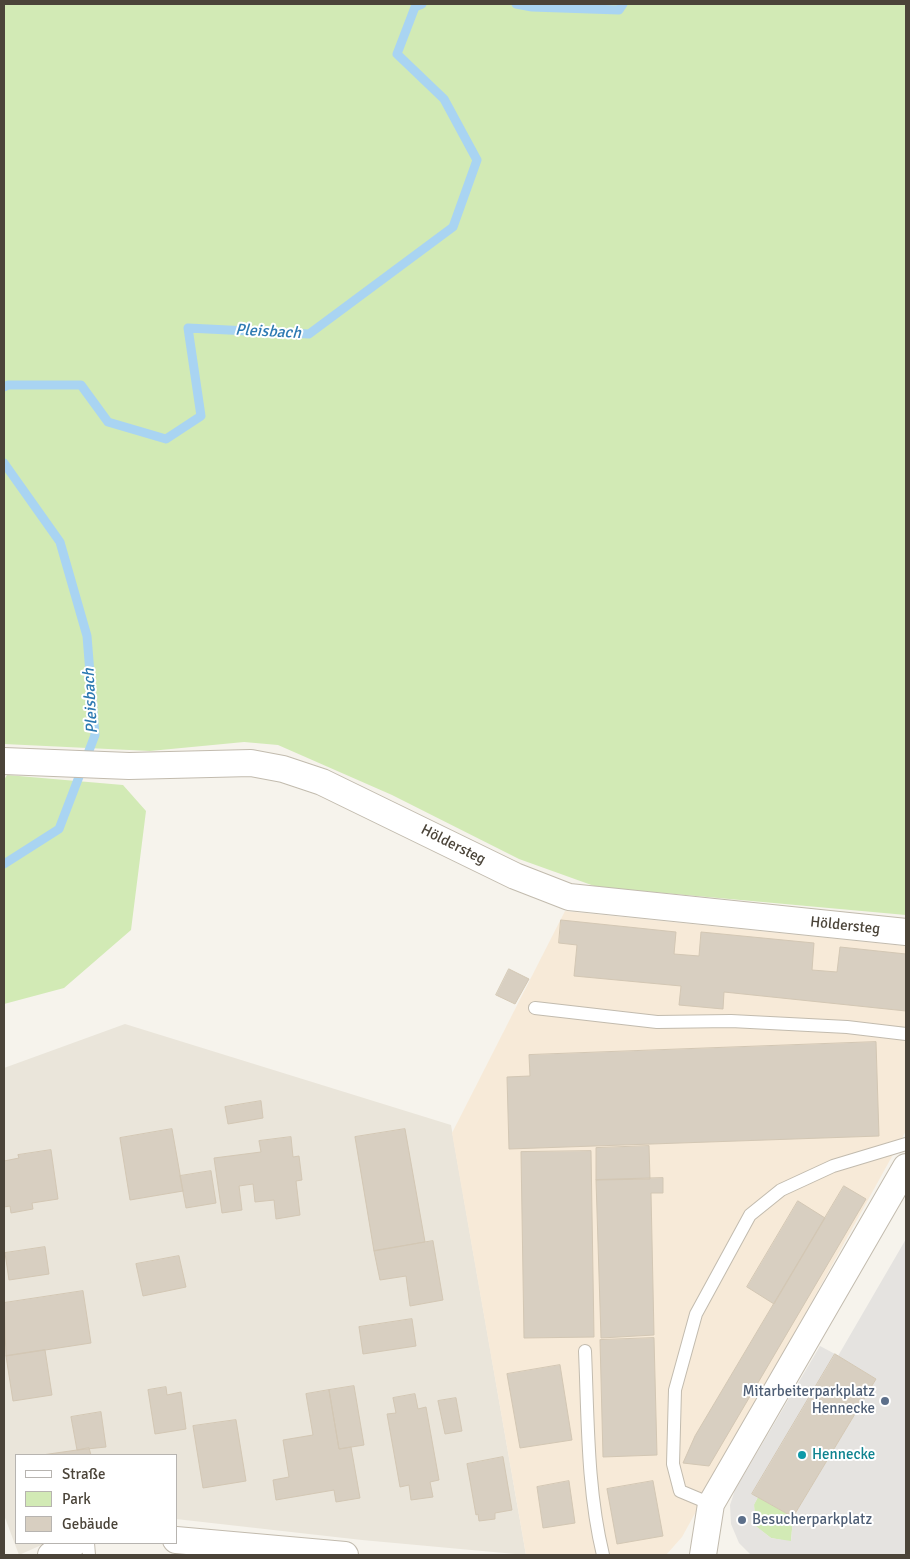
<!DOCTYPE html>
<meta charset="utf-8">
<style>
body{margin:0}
#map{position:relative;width:910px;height:1559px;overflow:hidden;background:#f6f3ec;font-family:Signika,sans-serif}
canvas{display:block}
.frame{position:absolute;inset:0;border:5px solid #4b4439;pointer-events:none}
.legend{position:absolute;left:15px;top:1454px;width:162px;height:90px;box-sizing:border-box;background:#fff;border:1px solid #b7b4b0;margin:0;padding:6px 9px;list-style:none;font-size:15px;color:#4b4439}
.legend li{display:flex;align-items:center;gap:10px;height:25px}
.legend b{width:25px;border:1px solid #b7b4b0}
</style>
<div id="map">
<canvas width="910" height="1559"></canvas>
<div class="frame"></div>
<ul class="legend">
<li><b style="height:6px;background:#fff"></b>Straße</li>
<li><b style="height:14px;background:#d2eab5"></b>Park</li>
<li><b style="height:14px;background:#d8cfc1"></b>Gebäude</li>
</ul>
</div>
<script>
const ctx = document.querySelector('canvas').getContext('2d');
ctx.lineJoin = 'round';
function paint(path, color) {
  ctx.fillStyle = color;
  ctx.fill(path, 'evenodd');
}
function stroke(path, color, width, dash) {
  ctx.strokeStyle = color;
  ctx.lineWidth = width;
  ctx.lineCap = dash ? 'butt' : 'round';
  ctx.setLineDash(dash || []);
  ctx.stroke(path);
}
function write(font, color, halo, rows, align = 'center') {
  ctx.font = font + ' Signika,sans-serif';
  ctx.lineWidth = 4;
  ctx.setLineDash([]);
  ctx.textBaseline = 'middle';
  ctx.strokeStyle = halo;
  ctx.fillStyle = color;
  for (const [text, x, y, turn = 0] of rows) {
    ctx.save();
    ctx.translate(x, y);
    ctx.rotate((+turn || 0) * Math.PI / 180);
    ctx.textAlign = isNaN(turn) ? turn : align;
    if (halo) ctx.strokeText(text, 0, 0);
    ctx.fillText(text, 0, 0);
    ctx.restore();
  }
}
const residential = new Path2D(`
 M 125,1024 L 451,1125 L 526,1555 L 362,1540 L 176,1519 L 176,1455 L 16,1455 L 16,1543 L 46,1543 L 19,1555 L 4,1515 L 4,1068 Z`);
const commercial = new Path2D(`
 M 565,911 L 906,946 L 906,1131 L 682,1537 L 666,1555 L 526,1555 L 452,1133 Z`);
const green = new Path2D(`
 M 4,4 L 906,4 L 906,915 L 597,887 L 519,859 L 392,795 L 278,745 L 244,742 L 150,751 L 4,744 Z
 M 7,775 L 123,785 L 146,811 L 131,930 L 64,988 L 4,1004 L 4,780 Z
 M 758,1497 L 793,1517 L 791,1542 L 771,1538 L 755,1526 L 754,1504 Z`);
const parking = new Path2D(`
 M 906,1239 L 906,1555 L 751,1555 L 739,1543 L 731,1524 L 730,1505 L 735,1490 L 820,1346 L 835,1354 L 752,1494 L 758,1497 L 754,1505 L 756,1526 L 771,1538 L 791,1541 L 793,1517 L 876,1379 L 838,1356 Z`);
const stream = new Path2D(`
 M 516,4 L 532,7 L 619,10 L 623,4
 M 4,387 L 8,385 L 81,385 L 108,422 L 166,439 L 201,416 L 188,328 L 309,334 L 453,227 L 477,160 L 444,99 L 397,54 L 415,7 L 422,4
 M 4,463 L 60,542 L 87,636 L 95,735 L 59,829 L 4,864`);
const building = new Path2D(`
 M 561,920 L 676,932 L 674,954 L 699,956 L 701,932 L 814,943 L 812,970 L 837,972 L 840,947 L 906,954 L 906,1011 L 724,992 L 723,1009 L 679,1005 L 681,986 L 574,976 L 577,945 L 559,943 Z
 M 509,969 L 529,979 L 515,1004 L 496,995 Z
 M 876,1042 L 879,1136 L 509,1149 L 507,1077 L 530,1076 L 529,1055 Z
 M 261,1101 L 263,1118 L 228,1124 L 225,1107 Z
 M 172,1129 L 183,1191 L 130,1200 L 120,1138 Z
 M 405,1129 L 425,1242 L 374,1251 L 355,1137 Z
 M 291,1137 L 293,1157 L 299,1156 L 302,1180 L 296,1181 L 300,1215 L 276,1219 L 274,1200 L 255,1202 L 253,1184 L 239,1186 L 242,1210 L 222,1213 L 214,1158 L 261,1152 L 259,1141 Z
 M 649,1146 L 650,1179 L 596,1180 L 596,1148 Z
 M 51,1150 L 58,1199 L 32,1203 L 33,1209 L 11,1213 L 10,1206 L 4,1207 L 4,1161 L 19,1158 L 18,1155 Z
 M 591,1151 L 594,1337 L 524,1338 L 521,1152 Z
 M 211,1171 L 216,1203 L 186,1208 L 180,1176 Z
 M 663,1178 L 663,1193 L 651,1193 L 654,1335 L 601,1338 L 596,1180 Z
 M 844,1186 L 866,1199 L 709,1466 L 683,1463 L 695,1436 Z
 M 798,1201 L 825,1218 L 774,1304 L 747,1287 Z
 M 433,1241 L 443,1300 L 410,1306 L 406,1276 L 380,1280 L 374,1251 Z
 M 45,1247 L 49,1274 L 9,1280 L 5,1253 Z
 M 179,1256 L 186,1287 L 143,1296 L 136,1264 Z
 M 83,1291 L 91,1343 L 6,1356 L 4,1303 Z
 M 412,1319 L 416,1346 L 363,1354 L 359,1327 Z
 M 654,1338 L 657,1455 L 603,1457 L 600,1340 Z
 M 45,1350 L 52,1395 L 13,1401 L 6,1356 Z
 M 835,1354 L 876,1379 L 793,1517 L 752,1494 Z
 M 560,1365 L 572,1440 L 520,1448 L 507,1374 Z
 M 354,1386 L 364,1445 L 339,1449 L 329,1390 Z
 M 166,1387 L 167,1395 L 181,1392 L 186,1429 L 155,1434 L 148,1390 Z
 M 329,1390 L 339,1449 L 351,1447 L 360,1498 L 336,1502 L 334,1490 L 276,1500 L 273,1480 L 289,1477 L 283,1440 L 313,1435 L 306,1394 Z
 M 415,1394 L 418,1409 L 426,1407 L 439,1480 L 430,1482 L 433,1497 L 411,1500 L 409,1485 L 400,1487 L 387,1414 L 396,1413 L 393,1398 Z
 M 456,1398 L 462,1431 L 445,1434 L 438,1401 Z
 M 101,1412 L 106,1447 L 77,1450 L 71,1417 Z
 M 236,1420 L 246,1481 L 203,1488 L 193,1426 Z
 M 89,1448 L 91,1455 L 42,1455 L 77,1450 Z
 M 503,1457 L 512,1510 L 495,1513 L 495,1519 L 479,1521 L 478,1514 L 476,1515 L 467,1464 Z
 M 569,1481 L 575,1523 L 543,1528 L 537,1487 Z
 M 653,1481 L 663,1536 L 617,1544 L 607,1489 Z`);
const lane = new Path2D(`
 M 535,1008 L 657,1022 L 731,1021 L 847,1027 L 906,1034
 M 585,1351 C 588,1419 587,1489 603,1555
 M 711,1504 L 680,1491 L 673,1464 L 675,1390 L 696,1314 L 750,1215 L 781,1190 L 833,1166 L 906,1144
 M 88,1543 L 89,1555`);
const street = new Path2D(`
 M 4,761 L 129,766 L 251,763 L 283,769 L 322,782 L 515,876 L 569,897 L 906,932
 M 176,1540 L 345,1555
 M 51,1555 L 74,1543
 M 703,1555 L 711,1504 L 906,1167`);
const markers = [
 [885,1401,5,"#5c6f8a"],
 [802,1455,5,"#0f9aa8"],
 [742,1520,5,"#5c6f8a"]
];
const streetNames = [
 ["Höldersteg",453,845,27],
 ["Höldersteg",845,926,6]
];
const serviceNames = [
 ["Mitarbeiterparkplatz",875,1392],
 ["Hennecke",875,1409],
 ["Besucherparkplatz",752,1520,"left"]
];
const cultureNames = [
 ["Hennecke",812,1455]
];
const waterNames = [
 ["Pleisbach",268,332,3],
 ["Pleisbach",91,701,-93]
];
paint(residential, '#eae5da');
paint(commercial, '#f7ead8');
paint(green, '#d2eab5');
paint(parking, '#e5e3e0');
stroke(stream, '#a9d4f2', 9);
paint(building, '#d8cfc1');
stroke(building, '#d3c7b4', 1);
stroke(lane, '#c2bbae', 14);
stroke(street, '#c2bbae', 28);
stroke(lane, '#fff', 12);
stroke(street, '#fff', 26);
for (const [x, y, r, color] of markers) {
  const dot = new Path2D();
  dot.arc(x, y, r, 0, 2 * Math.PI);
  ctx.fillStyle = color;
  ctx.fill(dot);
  stroke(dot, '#fff', 2);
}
write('15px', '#4b4439', '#fff', streetNames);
write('15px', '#4e5e75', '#fff', serviceNames, 'right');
write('15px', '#0d838f', '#fff', cultureNames, 'left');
write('italic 16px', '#2e7ab2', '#fff', waterNames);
</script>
